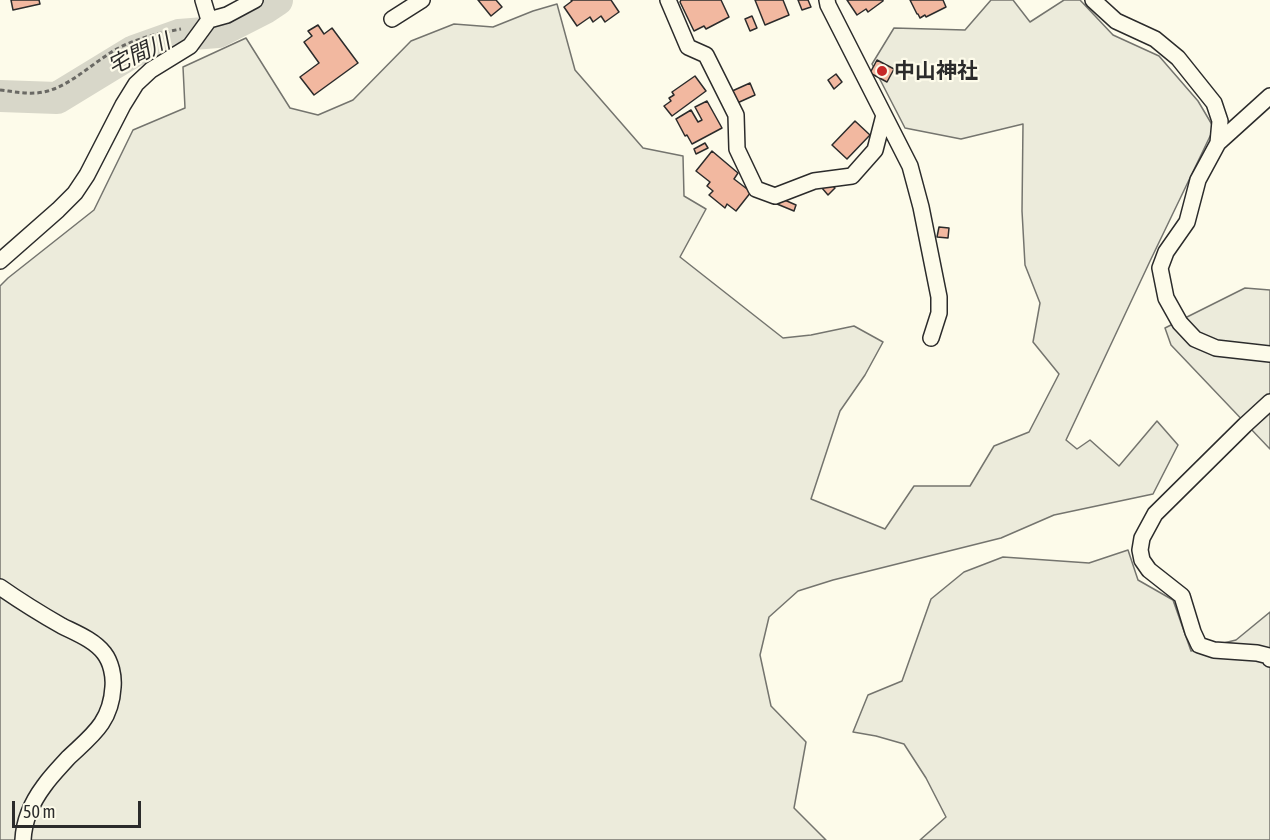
<!DOCTYPE html>
<meta charset="utf-8">
<style>
body{margin:0}
#map{position:relative;width:1270px;height:840px;overflow:hidden;background:#fdfbea;font-family:"Asap Condensed",sans-serif}
canvas{display:block}
.scale{position:absolute;left:12px;top:801px;width:129px;height:27px;box-sizing:border-box;border:3px solid #2b2b2b;border-top:0;padding-left:8px;font-size:18px;line-height:21px;white-space:nowrap;color:#2b2b2b;-webkit-text-stroke:4px #fdfbea;paint-order:stroke}
</style>
<div id="map">
<canvas width="1270" height="840"></canvas>
<div class="scale">50 m</div>
</div>
<script>
const ctx = document.querySelector('canvas').getContext('2d');
ctx.lineJoin = 'round';
function paint(path, color) {
  ctx.fillStyle = color;
  ctx.fill(path, 'evenodd');
}
function stroke(path, color, width, dash) {
  ctx.strokeStyle = color;
  ctx.lineWidth = width;
  ctx.lineCap = dash ? 'butt' : 'round';
  ctx.setLineDash(dash || []);
  ctx.stroke(path);
}
function write(font, color, halo, rows, align = 'center') {
  ctx.font = font + ' "Asap Condensed","Noto Sans JP",sans-serif';
  ctx.lineWidth = 4.5;
  ctx.setLineDash([]);
  ctx.textBaseline = 'middle';
  ctx.strokeStyle = halo;
  ctx.fillStyle = color;
  for (const [text, x, y, turn = 0] of rows) {
    ctx.save();
    ctx.translate(x, y);
    ctx.rotate((+turn || 0) * Math.PI / 180);
    ctx.textAlign = isNaN(turn) ? turn : align;
    if (halo) ctx.strokeText(text, 0, 0);
    ctx.fillText(text, 0, 0);
    ctx.restore();
  }
}
const green = new Path2D(`
 M 991,0 L 1013,0 L 1030,22 L 1064,0 L 1080,0 L 1113,35 L 1159,56 L 1198,101 L 1214,128 L 1151,259 L 1066,440 L 1077,449 L 1090,440 L 1119,466 L 1157,421 L 1178,445 L 1153,494 L 1054,515 L 1001,538 L 833,580 L 798,591 L 769,617 L 760,655 L 771,706 L 806,742 L 794,808 L 826,840 L 0,840 L 0,286 L 8,278 L 94,210 L 133,130 L 185,108 L 183,67 L 246,38 L 290,108 L 318,115 L 353,100 L 411,41 L 454,24 L 493,27 L 533,11 L 557,4 L 575,70 L 643,148 L 683,156 L 684,196 L 706,209 L 680,257 L 783,338 L 811,335 L 854,326 L 883,342 L 865,375 L 840,411 L 811,499 L 885,529 L 914,486 L 970,486 L 994,446 L 1029,432 L 1059,374 L 1033,342 L 1040,303 L 1025,265 L 1022,211 L 1023,124 L 961,139 L 905,128 L 872,64 L 894,28 L 965,30 Z
 M 1245,288 L 1270,290 L 1270,449 L 1171,345 L 1165,328 Z
 M 1128,550 L 1138,580 L 1173,600 L 1191,651 L 1236,640 L 1270,612 L 1270,840 L 920,840 L 946,817 L 926,778 L 904,744 L 876,736 L 853,732 L 868,695 L 902,681 L 931,599 L 964,572 L 1003,557 L 1089,563 Z`);
const river = new Path2D(`
 M 0,96 L 57,98 L 134,51 L 179,35 L 218,32 L 265,8 L 277,0`);
const building = new Path2D(`
 M 11,0 L 39,0 L 40,4 L 13,10 Z
 M 478,0 L 496,0 L 502,7 L 491,16 Z
 M 571,0 L 611,0 L 619,12 L 605,22 L 601,16 L 593,22 L 590,17 L 577,26 L 564,7 L 572,1 Z
 M 681,0 L 721,0 L 729,17 L 706,29 L 704,26 L 694,31 L 680,2 Z
 M 755,0 L 783,0 L 789,15 L 765,25 Z
 M 798,0 L 808,0 L 811,7 L 802,10 Z
 M 847,0 L 883,0 L 883,1 L 868,12 L 866,9 L 857,15 Z
 M 910,0 L 943,0 L 946,7 L 926,17 L 925,15 L 920,18 L 918,14 L 917,14 Z
 M 752,16 L 757,28 L 750,31 L 745,19 Z
 M 318,25 L 324,34 L 332,28 L 358,63 L 314,95 L 300,77 L 319,63 L 304,42 L 312,36 L 308,31 Z
 M 877,60 L 894,69 L 887,82 L 870,73 Z
 M 836,74 L 842,82 L 834,89 L 828,80 Z
 M 695,76 L 706,91 L 672,116 L 664,106 L 671,101 L 669,98 L 674,95 L 672,92 Z
 M 750,83 L 755,95 L 735,104 L 730,92 Z
 M 707,101 L 722,128 L 692,144 L 687,135 L 685,136 L 676,119 L 691,110 L 698,122 L 702,120 L 695,107 Z
 M 855,121 L 870,135 L 847,159 L 832,145 Z
 M 705,143 L 708,148 L 696,154 L 694,149 Z
 M 712,151 L 738,173 L 734,179 L 751,192 L 736,211 L 727,204 L 725,208 L 709,195 L 713,191 L 707,186 L 710,182 L 696,171 Z
 M 828,181 L 835,188 L 828,195 L 822,188 Z
 M 780,198 L 796,205 L 794,211 L 777,204 Z
 M 939,227 L 949,228 L 948,238 L 937,237 Z`);
const path = new Path2D(`
 M 0,90 C 17,92 34,96 51,90 C 74,82 93,63 115,50 C 134,39 159,33 181,29`);
const minor = new Path2D(`
 M 203,0 L 209,20
 M 668,0 L 688,47 L 706,55 L 736,115 L 737,149 L 756,189 L 775,196 L 814,181 L 852,176 L 875,150 L 884,115
 M 827,0 L 828,5 L 910,166 L 921,207 L 939,297 L 939,313 L 931,338
 M 1093,0 L 1116,21 L 1155,39 L 1178,58 L 1214,103 L 1220,121 L 1218,143 L 1198,180 L 1187,222 L 1166,252 L 1160,268 L 1166,298 L 1180,323 L 1195,339 L 1216,348 L 1270,354
 M 392,19 L 422,0
 M 1218,143 L 1270,96
 M 0,261 L 58,210 L 75,193 L 87,175 L 123,105 L 136,84 L 151,70 L 190,46 L 209,20 L 227,15 L 255,0
 M 1270,402 L 1245,425 L 1155,514 L 1142,538 L 1140,550 L 1142,560 L 1149,570 L 1182,596 L 1193,632 L 1199,645 L 1214,650 L 1257,653 L 1269,656 L 1270,659
 M 0,587 C 20,601 41,614 62,626 C 76,633 94,640 104,653 C 111,662 114,676 113,687 C 111,723 91,736 68,758 C 60,767 51,776 44,786 C 32,802 24,820 23,840`);
const markers = [
 [882,71,6,"#c62828"]
];
const poiNames = [
 ["中山神社",894,71]
];
const waterNames = [
 ["宅間川",139,54,-25]
];
paint(green, '#ecebdb');
stroke(green, '#74746e', 1.5);
stroke(river, '#d8d7c9', 32);
paint(building, '#f2b8a0');
stroke(building, '#2b2b2b', 1.5);
stroke(minor, '#2b2b2b', 18);
stroke(path, '#6a6964', 3, [4.5, 3]);
stroke(minor, '#fdfbea', 15);
for (const [x, y, r, color] of markers) {
  const dot = new Path2D();
  dot.arc(x, y, r, 0, 2 * Math.PI);
  ctx.fillStyle = color;
  ctx.fill(dot);
  stroke(dot, '#fdfbea', 2);
}
write('bold 21px', '#2b2b2b', '#fdfbea', poiNames, 'left');
write('italic 22px', '#2b2b2b', '#fdfbea', waterNames);
</script>
